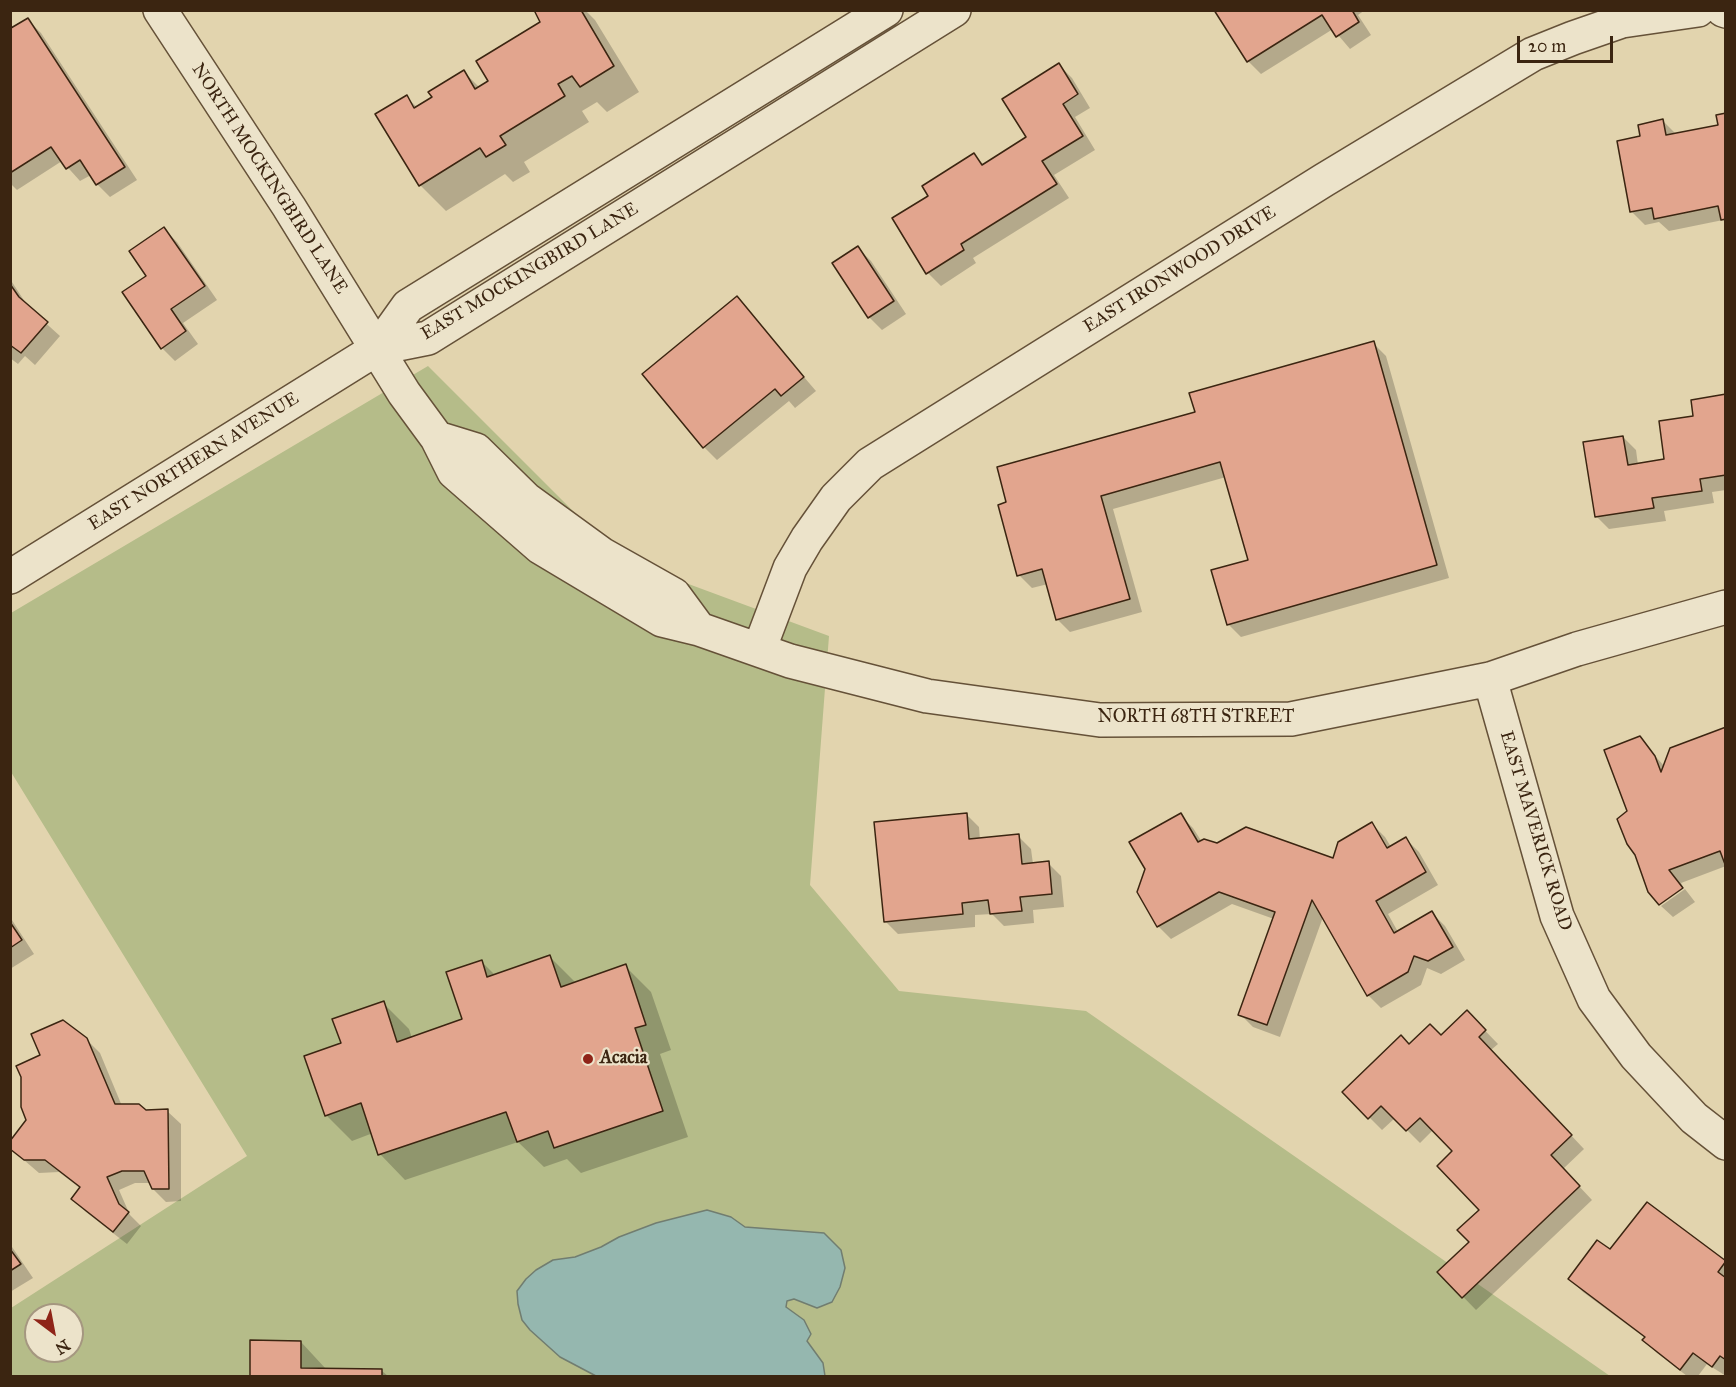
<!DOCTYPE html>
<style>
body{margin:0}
#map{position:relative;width:1736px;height:1387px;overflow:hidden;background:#e2d4ae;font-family:"IM FELL Great Primer",serif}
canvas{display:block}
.frame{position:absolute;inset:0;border:12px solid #3b2511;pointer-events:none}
.north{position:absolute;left:24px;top:1303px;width:60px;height:60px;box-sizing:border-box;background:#ece3ca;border:2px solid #a59780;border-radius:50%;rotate:148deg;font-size:16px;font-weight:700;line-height:24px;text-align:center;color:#3b2511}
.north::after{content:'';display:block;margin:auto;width:21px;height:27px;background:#8f2418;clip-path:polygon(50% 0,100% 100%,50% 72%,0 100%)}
.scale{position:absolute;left:1517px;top:36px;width:96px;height:27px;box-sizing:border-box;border:3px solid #3b2511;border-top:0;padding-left:8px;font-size:18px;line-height:21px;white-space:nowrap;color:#3b2511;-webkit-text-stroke:4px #ece3ca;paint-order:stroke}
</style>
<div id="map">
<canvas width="1736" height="1387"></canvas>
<div class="frame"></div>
<div class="north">N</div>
<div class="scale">20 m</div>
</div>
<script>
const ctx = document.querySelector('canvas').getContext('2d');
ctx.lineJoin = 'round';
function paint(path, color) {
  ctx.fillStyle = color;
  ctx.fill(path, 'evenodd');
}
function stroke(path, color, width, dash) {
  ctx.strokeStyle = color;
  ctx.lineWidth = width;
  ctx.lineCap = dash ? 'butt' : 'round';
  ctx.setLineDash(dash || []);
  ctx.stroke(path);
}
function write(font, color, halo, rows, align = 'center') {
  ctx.font = font + ' "IM FELL Great Primer",serif';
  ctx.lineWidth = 4.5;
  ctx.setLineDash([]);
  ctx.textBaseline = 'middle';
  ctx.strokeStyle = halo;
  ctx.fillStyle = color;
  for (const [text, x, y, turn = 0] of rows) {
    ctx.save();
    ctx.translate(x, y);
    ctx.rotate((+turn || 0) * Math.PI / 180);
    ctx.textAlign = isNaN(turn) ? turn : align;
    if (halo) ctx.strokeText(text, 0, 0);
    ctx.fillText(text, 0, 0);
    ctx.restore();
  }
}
const green = new Path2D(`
 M 428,366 L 621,559 L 829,636 L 810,885 L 899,991 L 1086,1011 L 1610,1376 L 11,1376 L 11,1308 L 247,1156 L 11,772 L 11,613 ZM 36,1315 L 72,1315 L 72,1351 L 36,1351 Z`);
const water = new Path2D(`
 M 707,1210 L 731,1217 L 745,1227 L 824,1233 L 841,1250 L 845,1268 L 840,1287 L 832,1302 L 817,1308 L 794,1299 L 787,1301 L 786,1307 L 804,1320 L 811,1334 L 807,1341 L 823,1363 L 825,1376 L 596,1376 L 560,1357 L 530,1330 L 522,1320 L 518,1304 L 517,1291 L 526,1279 L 536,1270 L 553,1260 L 575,1257 L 601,1247 L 619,1237 L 656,1223 Z`);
const shadow = new Path2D(`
 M 535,10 L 585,10 L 595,20 L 639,92 L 607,112 L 597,102 L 582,111 L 589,122 L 524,162 L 530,172 L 513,182 L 505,174 L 446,211 L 420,185 L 406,97 L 418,108 L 434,98 L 464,72 L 480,88 L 490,82 L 542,22 Z
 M 1216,10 L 1365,10 L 1358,15 L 1371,35 L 1350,49 L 1333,29 L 1261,74 L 1248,61 Z
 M 28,20 L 41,33 L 137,180 L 110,197 L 97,184 L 91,175 L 80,181 L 62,161 L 17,190 L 10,183 L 10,23 L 14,28 Z
 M 1059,65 L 1072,78 L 1090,108 L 1075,117 L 1095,150 L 1054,175 L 1069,198 L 973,258 L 976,263 L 941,286 L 928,273 L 930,196 L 974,155 L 984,165 L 1028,138 Z
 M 1726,114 L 1726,222 L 1723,220 L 1669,231 L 1659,222 L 1645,225 L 1632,212 L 1619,142 L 1642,138 L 1663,121 L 1676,134 L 1720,126 Z
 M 164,229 L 177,242 L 217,300 L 183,323 L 198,344 L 175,361 L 162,348 L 148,276 Z
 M 858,248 L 871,261 L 906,314 L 882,330 L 869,317 Z
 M 10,279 L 29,308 L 60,336 L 35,365 L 25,356 L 18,364 L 10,358 Z
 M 736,298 L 816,391 L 795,408 L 789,401 L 717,460 L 704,447 L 644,374 Z
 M 1373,343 L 1386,356 L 1449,578 L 1241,637 L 1228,624 L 1250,561 L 1226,477 L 1113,509 L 1142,612 L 1070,632 L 1057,619 L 1048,584 L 1032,588 L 1019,575 L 1000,506 L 1196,413 Z
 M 1726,396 L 1726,490 L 1712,492 L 1714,503 L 1664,511 L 1666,521 L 1609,529 L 1596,516 L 1623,437 L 1636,450 L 1638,465 L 1666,460 L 1695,417 Z
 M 1726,729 L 1726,866 L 1681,883 L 1683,887 L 1660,903 L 1629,812 L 1639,738 L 1665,767 Z
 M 966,814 L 979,827 L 980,840 L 1018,836 L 1031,849 L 1033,864 L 1048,863 L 1061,876 L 1064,907 L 1033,910 L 1034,923 L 1004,926 L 992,914 L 975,915 L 975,927 L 898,934 L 885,921 Z
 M 1180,815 L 1193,828 L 1202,842 L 1333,860 L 1372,824 L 1385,837 L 1391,847 L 1406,839 L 1419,852 L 1438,885 L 1388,914 L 1398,932 L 1432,913 L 1445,926 L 1465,960 L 1441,974 L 1427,968 L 1421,985 L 1381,1008 L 1368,995 L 1323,917 L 1280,1037 L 1253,1027 L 1240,1014 L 1274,919 L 1232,904 L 1171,939 L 1158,926 L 1138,892 Z
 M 1685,889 L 1695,902 L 1673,917 L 1661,906 Z
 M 10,917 L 34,954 L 10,969 Z
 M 550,957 L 576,983 L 625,966 L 651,992 L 671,1050 L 660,1054 L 688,1137 L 581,1173 L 567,1159 L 544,1167 L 518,1142 L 405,1180 L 380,1154 L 373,1133 L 352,1141 L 326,1115 L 343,1044 L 383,1003 L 409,1029 L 412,1038 L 464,1020 L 481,961 L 496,976 Z
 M 1467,1012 L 1498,1044 L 1491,1050 L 1584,1149 L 1563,1169 L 1592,1200 L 1476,1310 L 1439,1272 L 1471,1242 L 1481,1210 L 1454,1151 L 1433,1130 L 1420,1143 L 1395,1118 L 1382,1130 L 1344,1092 L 1409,1045 L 1441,1037 Z
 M 86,1039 L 100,1053 L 122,1106 L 146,1111 L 167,1111 L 181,1124 L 181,1201 L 166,1202 L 153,1189 L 151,1183 L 135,1183 L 119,1190 L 130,1215 L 141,1226 L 127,1244 L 86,1212 L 73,1199 L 81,1189 L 59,1172 L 39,1173 L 10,1148 Z
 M 1647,1204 L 1726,1263 L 1726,1376 L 1707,1364 L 1698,1376 L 1687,1376 L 1657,1353 L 1644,1340 L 1645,1338 L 1583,1292 L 1570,1279 L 1611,1251 Z
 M 10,1244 L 33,1278 L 10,1292 Z
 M 252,1342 L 301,1342 L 326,1369 L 382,1371 L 388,1376 L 251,1376 Z`);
const building = new Path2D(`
 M 534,10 L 581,10 L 614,66 L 580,87 L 572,76 L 558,84 L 565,96 L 500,136 L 506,145 L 486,157 L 480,148 L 419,186 L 375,114 L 407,95 L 414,108 L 432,97 L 428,92 L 464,70 L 475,89 L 488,81 L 476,61 L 540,22 Z
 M 1214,10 L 1352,10 L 1359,22 L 1336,37 L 1322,15 L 1247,62 Z
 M 28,18 L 125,167 L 96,185 L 80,160 L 66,169 L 51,147 L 10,173 L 10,27 L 11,28 Z
 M 1059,63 L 1078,94 L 1063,104 L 1083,136 L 1042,161 L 1057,184 L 961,244 L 964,250 L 926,274 L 892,218 L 928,196 L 922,186 L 974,153 L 982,165 L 1026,137 L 1002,99 Z
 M 1726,113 L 1726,219 L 1721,220 L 1718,206 L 1654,219 L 1652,208 L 1630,212 L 1617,141 L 1640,136 L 1638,125 L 1663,119 L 1666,135 L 1718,125 L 1716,115 Z
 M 164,227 L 205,286 L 171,309 L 186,331 L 161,349 L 122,292 L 146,276 L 129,251 Z
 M 858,246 L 894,301 L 868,318 L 832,263 Z
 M 10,284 L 19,297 L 48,322 L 21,353 L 10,345 Z
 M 737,296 L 804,377 L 781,396 L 775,389 L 703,448 L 642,374 Z
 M 1374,341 L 1437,565 L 1227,625 L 1211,570 L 1248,560 L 1220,462 L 1101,496 L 1130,599 L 1056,620 L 1042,569 L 1017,576 L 998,505 L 1006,502 L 997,467 L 1195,412 L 1189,393 Z
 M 1726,394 L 1726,475 L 1700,479 L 1702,491 L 1652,498 L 1654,508 L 1595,517 L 1583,442 L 1623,436 L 1628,465 L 1664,459 L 1659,421 L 1693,416 L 1691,400 Z
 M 1726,727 L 1726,867 L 1720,851 L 1669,870 L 1683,888 L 1659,905 L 1648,892 L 1635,855 L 1627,844 L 1617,819 L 1627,811 L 1604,750 L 1640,736 L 1655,756 L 1661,772 L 1670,748 Z
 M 967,813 L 969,839 L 1019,834 L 1022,864 L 1049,861 L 1052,894 L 1020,897 L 1022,911 L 990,914 L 988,900 L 962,903 L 963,914 L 884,922 L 874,822 Z
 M 1181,813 L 1198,842 L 1204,839 L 1217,843 L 1246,827 L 1333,858 L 1338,842 L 1372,822 L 1387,848 L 1406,837 L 1426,872 L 1376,901 L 1394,933 L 1432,911 L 1453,947 L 1428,961 L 1414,956 L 1408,972 L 1367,996 L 1312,900 L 1267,1025 L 1238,1015 L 1275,912 L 1219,892 L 1157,927 L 1137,892 L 1145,869 L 1129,842 Z
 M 10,922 L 22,940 L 10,948 Z
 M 550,955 L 561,987 L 626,964 L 646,1025 L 635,1028 L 663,1111 L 554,1148 L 548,1131 L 517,1142 L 506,1112 L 378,1155 L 361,1103 L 325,1116 L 304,1056 L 341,1043 L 332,1019 L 384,1001 L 397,1042 L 462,1019 L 446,972 L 482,960 L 487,977 Z
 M 1467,1010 L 1486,1030 L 1479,1037 L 1572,1135 L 1551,1155 L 1580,1186 L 1462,1298 L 1437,1272 L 1469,1242 L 1457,1230 L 1479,1210 L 1437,1166 L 1452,1151 L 1420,1118 L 1406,1131 L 1381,1106 L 1368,1119 L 1342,1092 L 1401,1035 L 1409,1044 L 1430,1024 L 1441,1035 Z
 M 63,1020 L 87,1038 L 115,1104 L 139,1104 L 146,1110 L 168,1109 L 169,1189 L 152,1189 L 144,1171 L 122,1171 L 107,1177 L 119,1204 L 129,1212 L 113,1232 L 71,1199 L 80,1187 L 45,1160 L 24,1160 L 10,1149 L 10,1141 L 26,1120 L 21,1107 L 21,1077 L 16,1066 L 40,1055 L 31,1034 Z
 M 1647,1202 L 1726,1261 L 1718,1272 L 1726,1278 L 1726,1360 L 1720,1356 L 1712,1367 L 1693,1353 L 1680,1370 L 1642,1340 L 1645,1337 L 1568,1279 L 1597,1240 L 1610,1249 Z
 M 10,1249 L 21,1264 L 10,1271 Z
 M 250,1340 L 301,1341 L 301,1368 L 382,1369 L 382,1376 L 250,1376 Z`);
const minor = new Path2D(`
 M 160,10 L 289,207 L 404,393 L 437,438 L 454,472 L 540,547 L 662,620 L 699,629 L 790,661 L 927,696 L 1100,720 L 1291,719 L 1490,679 L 1577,649 L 1726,607
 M 1723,10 L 1726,11
 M 378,348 L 408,306 L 886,10
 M 437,438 L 476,450 L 526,499 L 603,555 L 674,595 L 699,629
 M 10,577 L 378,348 L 428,338 L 954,10
 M 759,650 L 790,568 L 807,539 L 836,498 L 870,464 L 1324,180 L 1533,54 L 1573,38 L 1622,21 L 1698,10
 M 1490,679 L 1557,916 L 1594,999 L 1636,1056 L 1694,1118 L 1726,1143`);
const markers = [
 [588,1059,6,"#8f2418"]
];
const streetNames = [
 ["NORTH MOCKINGBIRD LANE",269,179,57],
 ["EAST IRONWOOD DRIVE",1180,270,-32],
 ["EAST MOCKINGBIRD LANE",530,272,-31],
 ["EAST NORTHERN AVENUE",194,462,-32],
 ["NORTH 68TH STREET",1196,718],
 ["EAST MAVERICK ROAD",1535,831,73]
];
const poiNames = [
 ["Acacia",600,1059]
];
paint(green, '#b5bc89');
paint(water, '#95b7af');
stroke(water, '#717d70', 1.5);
paint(shadow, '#0003');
paint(building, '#e2a58e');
stroke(building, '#3b2511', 1.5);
stroke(minor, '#655138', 36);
stroke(minor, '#ece3ca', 33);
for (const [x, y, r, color] of markers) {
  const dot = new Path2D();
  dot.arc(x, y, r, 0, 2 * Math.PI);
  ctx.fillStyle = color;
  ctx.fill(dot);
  stroke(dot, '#ece3ca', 2);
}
write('18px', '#3b2511', '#ece3ca', streetNames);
write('bold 18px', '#3b2511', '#ece3ca', poiNames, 'left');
</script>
